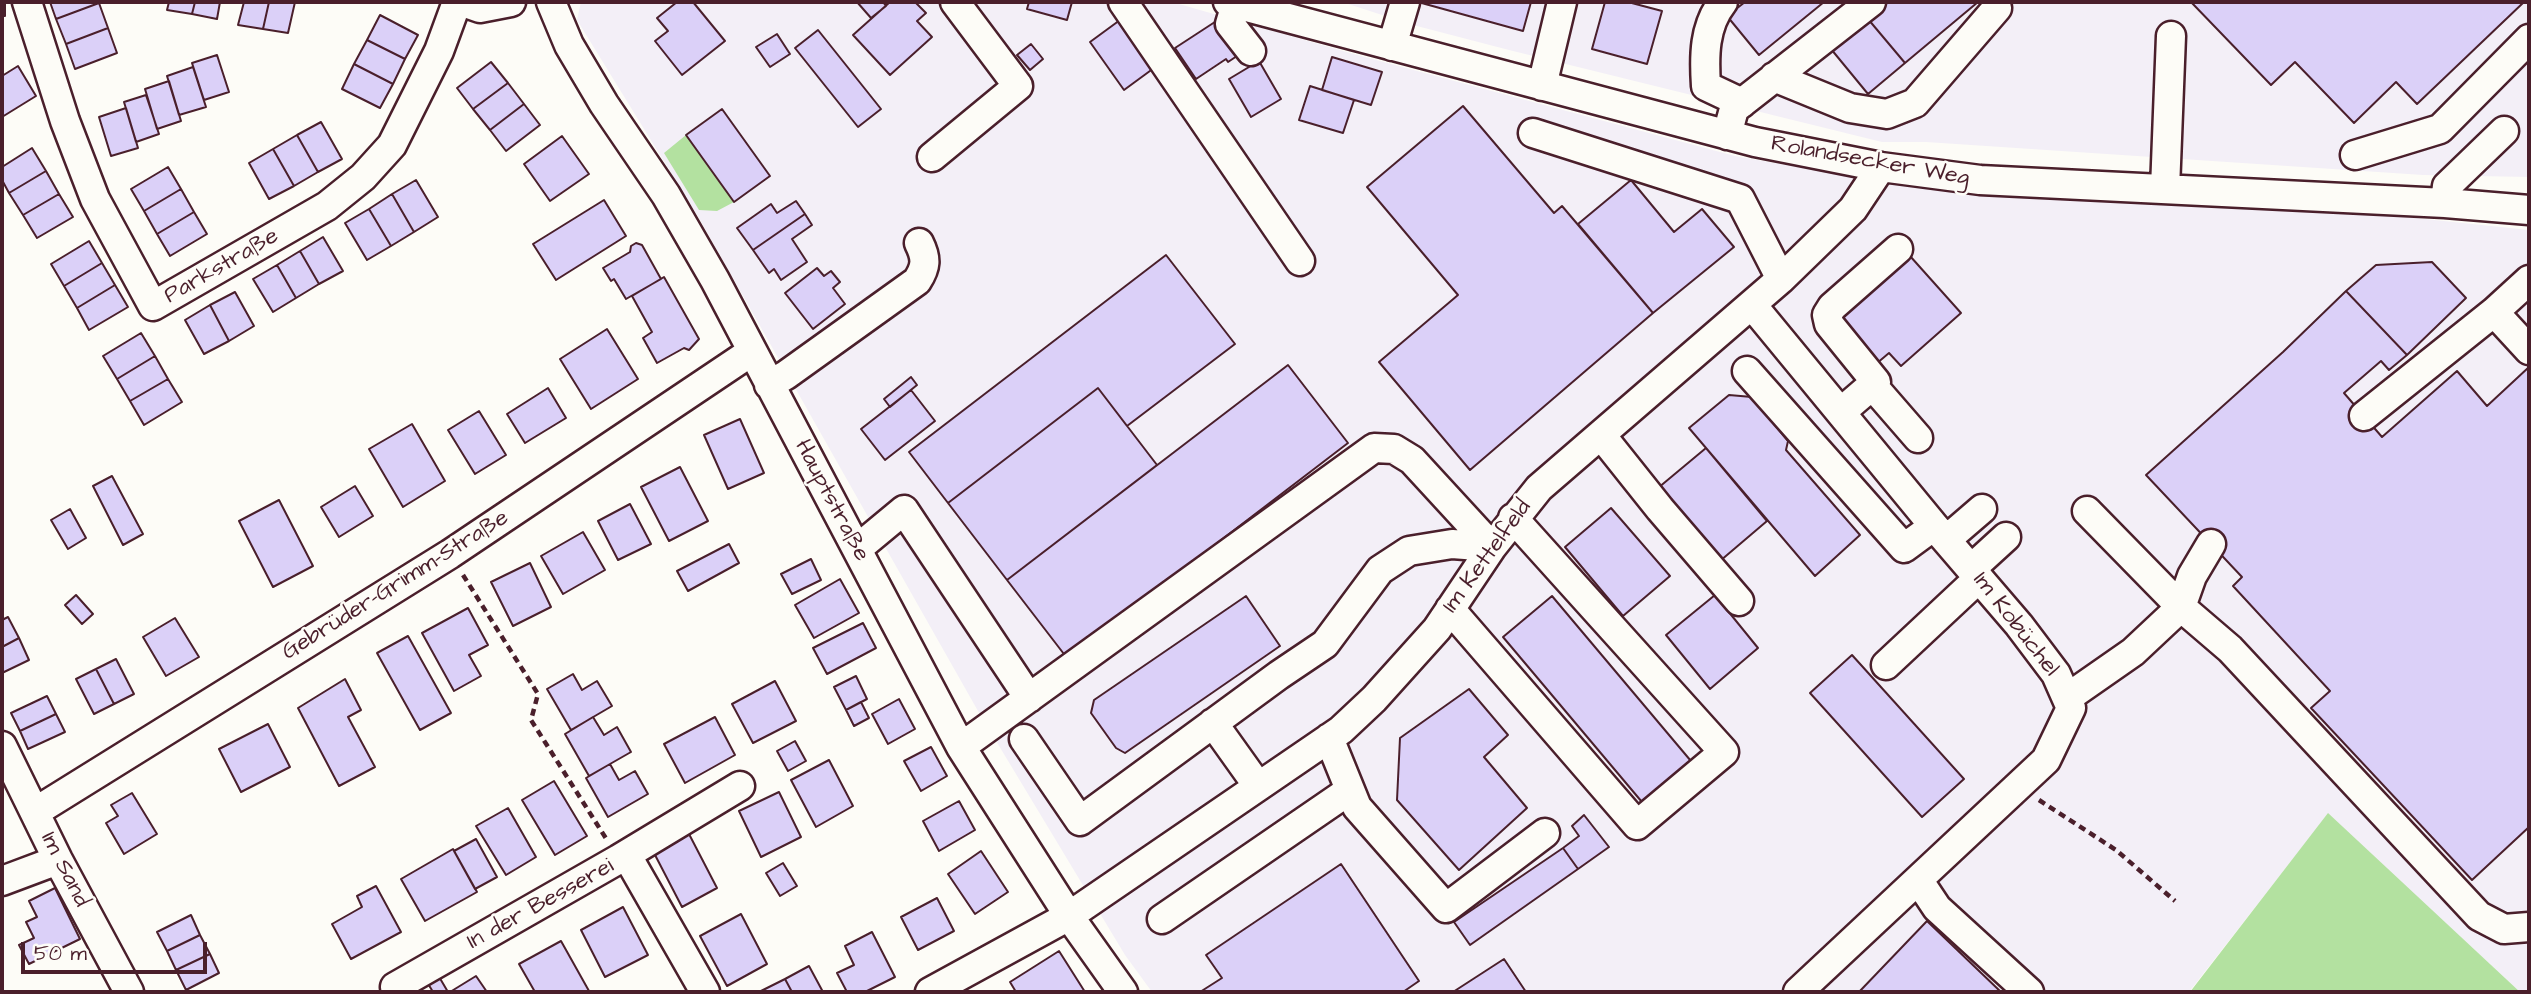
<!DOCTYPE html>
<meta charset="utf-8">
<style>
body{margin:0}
#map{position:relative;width:2531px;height:994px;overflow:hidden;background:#fdfcf7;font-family:"Architects Daughter",sans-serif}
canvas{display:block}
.frame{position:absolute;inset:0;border:4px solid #4a1f2b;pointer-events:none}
.scale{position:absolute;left:21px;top:942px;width:186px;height:32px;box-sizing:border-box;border:4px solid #4a1f2b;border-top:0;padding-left:9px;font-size:21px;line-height:24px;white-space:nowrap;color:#4a1f2b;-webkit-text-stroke:5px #fdfcf7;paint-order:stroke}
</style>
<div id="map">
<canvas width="2531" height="994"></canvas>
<div class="frame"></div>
<div class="scale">50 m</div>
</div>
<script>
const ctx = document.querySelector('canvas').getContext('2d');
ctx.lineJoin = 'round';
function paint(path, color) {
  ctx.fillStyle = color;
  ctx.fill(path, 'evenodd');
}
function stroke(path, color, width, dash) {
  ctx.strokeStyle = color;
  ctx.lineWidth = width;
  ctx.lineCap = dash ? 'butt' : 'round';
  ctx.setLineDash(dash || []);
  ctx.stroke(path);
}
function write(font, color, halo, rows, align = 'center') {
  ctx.font = font + ' "Architects Daughter",sans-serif';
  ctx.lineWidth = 5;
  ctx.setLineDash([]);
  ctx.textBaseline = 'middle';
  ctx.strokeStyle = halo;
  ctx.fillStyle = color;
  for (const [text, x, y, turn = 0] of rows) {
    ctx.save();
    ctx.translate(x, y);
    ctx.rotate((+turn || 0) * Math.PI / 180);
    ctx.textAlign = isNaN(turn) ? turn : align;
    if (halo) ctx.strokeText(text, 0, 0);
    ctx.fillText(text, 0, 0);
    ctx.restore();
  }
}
const built = new Path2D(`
 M 581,2 L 1172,2 L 1350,53 L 1735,156 L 1854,177 L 1981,194 L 2359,212 L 2529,230 L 2529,992 L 2520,992 L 2328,814 L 2189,992 L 1152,992 L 1125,955 L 978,711 L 700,220 L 577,20 Z
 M 1342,2 L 2529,2 L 2529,177 L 2423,175 L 1926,142 L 1882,142 L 1509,50 L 1413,25 Z`);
const green = new Path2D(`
 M 686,135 L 734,202 L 717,211 L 699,210 L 664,153 Z
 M 2328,813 L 2520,992 L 2190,992 Z`);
const building = new Path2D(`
 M 2,2 L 5,2 L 5,16 L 2,16 Z
 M 50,2 L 98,2 L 99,3 L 56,19 Z
 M 169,2 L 195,2 L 192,14 L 167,10 Z
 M 195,2 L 220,2 L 217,19 L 192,14 Z
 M 244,2 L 269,2 L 263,29 L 238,25 Z
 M 269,2 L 295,2 L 288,33 L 263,29 Z
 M 677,2 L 693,2 L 725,41 L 682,75 L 655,41 L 668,31 L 657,18 Z
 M 857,2 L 883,2 L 886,6 L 871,18 Z
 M 890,2 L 915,2 L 926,13 L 917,21 L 932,37 L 890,75 L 853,35 Z
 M 1029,2 L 1072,2 L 1067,20 L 1027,9 Z
 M 1418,2 L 1531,2 L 1523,31 Z
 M 1605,2 L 1628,2 L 1662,11 L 1647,64 L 1592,49 Z
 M 1745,2 L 1824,2 L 1759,55 L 1727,16 Z
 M 1888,2 L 1978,2 L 1905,63 L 1868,19 Z
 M 2191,2 L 2524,2 L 2417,104 L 2396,82 L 2354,123 L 2295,62 L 2271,85 Z
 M 99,3 L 108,28 L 66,44 L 56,19 Z
 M 380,15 L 418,35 L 405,59 L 367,40 Z
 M 1221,18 L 1243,52 L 1228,62 L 1226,59 L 1196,79 L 1175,48 Z
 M 1868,19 L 1905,63 L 1868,94 L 1831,49 Z
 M 1120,20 L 1154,68 L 1124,90 L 1090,42 Z
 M 108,28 L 117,53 L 75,69 L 66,44 Z
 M 818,30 L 881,109 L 858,127 L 795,48 Z
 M 777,34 L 790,54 L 770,67 L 756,47 Z
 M 367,40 L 405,59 L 393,84 L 354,64 Z
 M 1031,44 L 1043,59 L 1030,70 L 1017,55 Z
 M 217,55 L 229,92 L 204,100 L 192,63 Z
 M 1332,57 L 1382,72 L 1371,105 L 1322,90 Z
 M 1259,61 L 1281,99 L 1251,117 L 1229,79 Z
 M 491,62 L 508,83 L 473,109 L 457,88 Z
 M 354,64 L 393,84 L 380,108 L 342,89 Z
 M 18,66 L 36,96 L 2,117 L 2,76 Z
 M 193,67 L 206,107 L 179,115 L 167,76 Z
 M 169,81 L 181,121 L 157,129 L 145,89 Z
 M 508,83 L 524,104 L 490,130 L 473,109 Z
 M 1310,86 L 1354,100 L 1343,133 L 1299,120 Z
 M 146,95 L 159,134 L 136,142 L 124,102 Z
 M 524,104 L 540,125 L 506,151 L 490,130 Z
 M 1463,106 L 1554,213 L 1562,206 L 1653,313 L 1470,470 L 1379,362 L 1458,295 L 1367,187 Z
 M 126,108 L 138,148 L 111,156 L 99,117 Z
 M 722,109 L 770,176 L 734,202 L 686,135 Z
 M 321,122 L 342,159 L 318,172 L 297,135 Z
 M 297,135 L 318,172 L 294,186 L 273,149 Z
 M 562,136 L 589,174 L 550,201 L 524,164 Z
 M 32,148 L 46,171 L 9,193 L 2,180 L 2,167 Z
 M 273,149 L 294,186 L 269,199 L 249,163 Z
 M 168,167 L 181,189 L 144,211 L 131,189 Z
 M 46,171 L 59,194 L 23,215 L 9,193 Z
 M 416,180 L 438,217 L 414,232 L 392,194 Z
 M 1631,180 L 1674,232 L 1702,209 L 1734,247 L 1653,313 L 1578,224 Z
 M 181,189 L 194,212 L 157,234 L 144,211 Z
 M 59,194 L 73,217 L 37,238 L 23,215 Z
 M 392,194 L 414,232 L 391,246 L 369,209 Z
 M 604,200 L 626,236 L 556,280 L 533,244 Z
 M 796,201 L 805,214 L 753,250 L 737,228 L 771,204 L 777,213 Z
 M 369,209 L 391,246 L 367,260 L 345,223 Z
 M 194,212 L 207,234 L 170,256 L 157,234 Z
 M 805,214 L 812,225 L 792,239 L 807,262 L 781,280 L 774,269 L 769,273 L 753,250 Z
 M 323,237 L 343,271 L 319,284 L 300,251 Z
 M 89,241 L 102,263 L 64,286 L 51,264 Z
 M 636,243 L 642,245 L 661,279 L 626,299 L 614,279 L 611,281 L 603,268 L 630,252 L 631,246 Z
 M 300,251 L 319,284 L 296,298 L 277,265 Z
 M 1166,255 L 1235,344 L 1127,426 L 1098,388 L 948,503 L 909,452 Z
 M 1910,256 L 1961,313 L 1901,366 L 1889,353 L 1876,364 L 1838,321 Z
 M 2432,262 L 2466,298 L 2407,355 L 2346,291 L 2376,265 Z
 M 102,263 L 115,285 L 77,308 L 64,286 Z
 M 277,265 L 296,298 L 273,312 L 253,279 Z
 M 817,268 L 824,276 L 831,271 L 840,282 L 833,288 L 845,304 L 813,329 L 785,293 Z
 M 664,277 L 699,339 L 689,350 L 684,348 L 657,363 L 643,338 L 652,332 L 632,296 Z
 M 115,285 L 128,307 L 89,330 L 77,308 Z
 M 2346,291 L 2407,355 L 2389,370 L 2381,361 L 2344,393 L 2382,437 L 2457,371 L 2487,406 L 2529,367 L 2529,827 L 2472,880 L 2311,708 L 2330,691 L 2233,586 L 2242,577 L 2146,475 L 2283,352 Z
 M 235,292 L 254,326 L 229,341 L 210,305 Z
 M 210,305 L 229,341 L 204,354 L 185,320 Z
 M 607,329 L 638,379 L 591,409 L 560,359 Z
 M 141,333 L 155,356 L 117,379 L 103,356 Z
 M 155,356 L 168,379 L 130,401 L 117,379 Z
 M 1288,365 L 1348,443 L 1067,658 L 1007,580 Z
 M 911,377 L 917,385 L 890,407 L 884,399 Z
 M 168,379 L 182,402 L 144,425 L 130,401 Z
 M 548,388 L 566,418 L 525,443 L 507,414 Z
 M 1098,388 L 1157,465 L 1007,580 L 948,503 Z
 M 911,390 L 935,421 L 885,460 L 861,429 Z
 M 1729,395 L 1752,397 L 1788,441 L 1786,450 L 1860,535 L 1815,576 L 1689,428 Z
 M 479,411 L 506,455 L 475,474 L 448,430 Z
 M 740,419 L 764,473 L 728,489 L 704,435 Z
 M 412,424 L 445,481 L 403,507 L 369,449 Z
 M 1706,448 L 1767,521 L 1720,561 L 1658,488 Z
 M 680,467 L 708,521 L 669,541 L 641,487 Z
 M 112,476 L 143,534 L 123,545 L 93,486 Z
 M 355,486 L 373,516 L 339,537 L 321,507 Z
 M 279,500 L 313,566 L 273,587 L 239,521 Z
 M 630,504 L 651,544 L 618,560 L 598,521 Z
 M 1611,508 L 1670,576 L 1623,616 L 1565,547 Z
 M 70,509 L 86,538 L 68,549 L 51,520 Z
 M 583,532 L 605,570 L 563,594 L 541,556 Z
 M 729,544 L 739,563 L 688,591 L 677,571 Z
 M 811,559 L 821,580 L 792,594 L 781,574 Z
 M 530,563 L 551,607 L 513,626 L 491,582 Z
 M 840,579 L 859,613 L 814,638 L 795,605 Z
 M 76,595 L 93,614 L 82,624 L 65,605 Z
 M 1715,595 L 1758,648 L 1710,689 L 1666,635 Z
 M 1246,596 L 1280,646 L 1125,753 L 1116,748 L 1091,713 L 1094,700 Z
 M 1552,596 L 1696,767 L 1647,808 L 1503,637 Z
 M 468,608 L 488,645 L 469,655 L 481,676 L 454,691 L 422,633 Z
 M 8,617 L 19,638 L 2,647 L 2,620 Z
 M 175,618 L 199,657 L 166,676 L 143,637 Z
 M 863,623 L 876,648 L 827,674 L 813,648 Z
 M 408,636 L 451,713 L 420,730 L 377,653 Z
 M 19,638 L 29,660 L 2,673 L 2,647 Z
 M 1852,655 L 1964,779 L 1922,817 L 1810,693 Z
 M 116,659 L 134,694 L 114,704 L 96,669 Z
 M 96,669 L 114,704 L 94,714 L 76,679 Z
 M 573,674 L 582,690 L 597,681 L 612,706 L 571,730 L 547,689 Z
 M 856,676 L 867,699 L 846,710 L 834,687 Z
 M 345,679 L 361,710 L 348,717 L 375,767 L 339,786 L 298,708 Z
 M 775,681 L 796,721 L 753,743 L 732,704 Z
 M 1469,689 L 1508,735 L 1484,757 L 1527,808 L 1459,870 L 1397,800 L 1400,738 Z
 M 47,696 L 56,714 L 20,731 L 11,713 Z
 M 899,699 L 915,729 L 888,744 L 872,714 Z
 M 861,702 L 869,718 L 854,726 L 846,710 Z
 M 56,714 L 65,732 L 28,749 L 20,731 Z
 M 593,717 L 604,735 L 617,727 L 631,752 L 589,776 L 565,734 Z
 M 715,717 L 735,755 L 685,783 L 664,744 Z
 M 268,724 L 290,767 L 241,792 L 219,749 Z
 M 795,741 L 806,761 L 788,771 L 777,751 Z
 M 931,747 L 947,776 L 921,791 L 904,761 Z
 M 829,760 L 853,806 L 816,827 L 791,780 Z
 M 610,764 L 619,780 L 635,771 L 648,794 L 608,817 L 586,778 Z
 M 554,781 L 587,836 L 555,855 L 522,800 Z
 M 779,792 L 801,837 L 761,857 L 739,811 Z
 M 132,793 L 157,834 L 124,854 L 106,823 L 118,816 L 111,805 Z
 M 959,801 L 975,830 L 939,851 L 923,821 Z
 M 508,808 L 536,857 L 506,875 L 476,826 Z
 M 1584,815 L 1609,847 L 1578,869 L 1563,848 L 1579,836 L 1572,826 Z
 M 689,834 L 717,888 L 682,907 L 654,853 Z
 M 476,839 L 497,877 L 475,889 L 454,851 Z
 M 1563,848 L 1578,869 L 1470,945 L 1454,922 Z
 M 453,849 L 477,892 L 425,921 L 401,879 Z
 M 981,851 L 1008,892 L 975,914 L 948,874 Z
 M 783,863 L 797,886 L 780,896 L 766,873 Z
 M 1341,864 L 1419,981 L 1403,992 L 1200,992 L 1222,978 L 1206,955 Z
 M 376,886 L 401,932 L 351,959 L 332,924 L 362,907 L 357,896 Z
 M 55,888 L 80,939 L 29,964 L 19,945 L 34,938 L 26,922 L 37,917 L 29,901 Z
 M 937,898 L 954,931 L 918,950 L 901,917 Z
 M 623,907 L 648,955 L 605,977 L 581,930 Z
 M 741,914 L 767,964 L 727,986 L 700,936 Z
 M 191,915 L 200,935 L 167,951 L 157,932 Z
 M 1927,921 L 2001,992 L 1859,992 Z
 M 872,932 L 895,977 L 865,992 L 847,992 L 837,973 L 854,965 L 845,946 Z
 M 200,935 L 210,954 L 176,970 L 167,951 Z
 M 561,941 L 589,991 L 587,992 L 535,992 L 519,964 Z
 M 1059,951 L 1085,992 L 1016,992 L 1010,982 Z
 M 210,954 L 219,973 L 186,990 L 176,970 Z
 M 1504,959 L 1526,992 L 1453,992 Z
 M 809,966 L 823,992 L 792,992 L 785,979 Z
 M 438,975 L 448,992 L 433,992 L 427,982 Z
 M 476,976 L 487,992 L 450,992 Z
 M 785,979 L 792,992 L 762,992 L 761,991 Z`);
const path = new Path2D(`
 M 463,575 L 538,694 L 531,720 L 607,840
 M 2039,800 L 2116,850 L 2175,901`);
const minor = new Path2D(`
 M 27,2 L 65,121 L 95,199 L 153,306 L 327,206 L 363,177 L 392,145 L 439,51 L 457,2
 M 463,2 L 480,8 L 511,2
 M 551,2 L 569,45 L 604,104 L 666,195 L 715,280 L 961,747 L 1069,916 L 1123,992
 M 1123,2 L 1300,261
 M 1228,2 L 1755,142 L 1881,167 L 1980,180 L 2445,203 L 2529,210
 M 1723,2 C 1704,26 1704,56 1706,86 L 1742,103
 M 1236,4 L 1230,24 L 1251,51
 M 1392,46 L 1405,2
 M 1774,77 L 1850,108 L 1887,114 L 1915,103 L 1997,8
 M 1542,86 L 1562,2
 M 1533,133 L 1740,199 L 1781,279
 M 1727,135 L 1734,109 L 1871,2
 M 2355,155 L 2440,129 L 2529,39
 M 932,157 L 1018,86 L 955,2
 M 2165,189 L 2171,36
 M 2445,203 L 2447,186 L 2504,131
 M 1752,305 L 1934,526 L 2019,625 L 2056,674 L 2071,708 L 2046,760 L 1798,992
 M 2494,312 L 2529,350
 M 1747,371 L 1904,548 L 1934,526
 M 769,385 L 786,375 L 917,281 C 926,267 927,259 919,243
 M 1872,385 L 1918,438
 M 1841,412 L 1876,382 L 1829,324 L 1827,315 L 1832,307 L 1898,249
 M 2364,416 L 2494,312 L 2529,280
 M 1601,435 L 1660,509 L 1739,601
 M 2087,511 L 2181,607 L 2192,576 L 2211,544
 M 1946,540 L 1982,509
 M 857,549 L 904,510 L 1029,698
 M 1971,569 L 2006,537
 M 1450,609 L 1637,825 L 1724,752 L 1513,518
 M 1886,665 L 1979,578
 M 2067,698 L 2133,652 L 2181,607 L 2230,649 L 2479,916 L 2504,929 L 2529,927
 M 1213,723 L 1258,786
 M 1329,738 L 1357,807 L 1446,908 L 1545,833
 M 1024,739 L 1080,821 L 1279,675 L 1325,644 L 1380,570 L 1409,551 L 1452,544 L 1492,547
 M 2,746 L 58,860 L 129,992
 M 961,747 L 1374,448 L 1394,449 L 1412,460 L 1492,547
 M 35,812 L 450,554 L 751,352
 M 619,859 L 740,786
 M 2,881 L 58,860
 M 1919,881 L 1937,908 L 2029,992
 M 1162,919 L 1350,790
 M 395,987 L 619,859 L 630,861 L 705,992
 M 930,992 L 1069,916 L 1341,730 L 1374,699 L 1437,629 L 1492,547 L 1539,488 L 1781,279 L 1853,209 L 1881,167`);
const streetNames = [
 ["Rolandsecker Weg",1870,162,10],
 ["Parkstraße",222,267,-30],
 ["Hauptstraße",831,501,62],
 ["Im Kettelfeld",1488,557,-54],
 ["Gebrüder-Grimm-Straße",396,586,-32],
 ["Im Kobüchel",2015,625,52],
 ["Im Sand",64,870,63],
 ["In der Besserei",541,905,-29]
];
paint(built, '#f3eff7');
paint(green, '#b3e1a0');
paint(building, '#dbd0f8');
stroke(building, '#4a1f2b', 2);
stroke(minor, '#4a1f2b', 33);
stroke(path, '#4a1f2b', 4.5, [7, 5]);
stroke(minor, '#fdfcf7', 28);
write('23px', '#4a1f2b', '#fdfcf7', streetNames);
</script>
